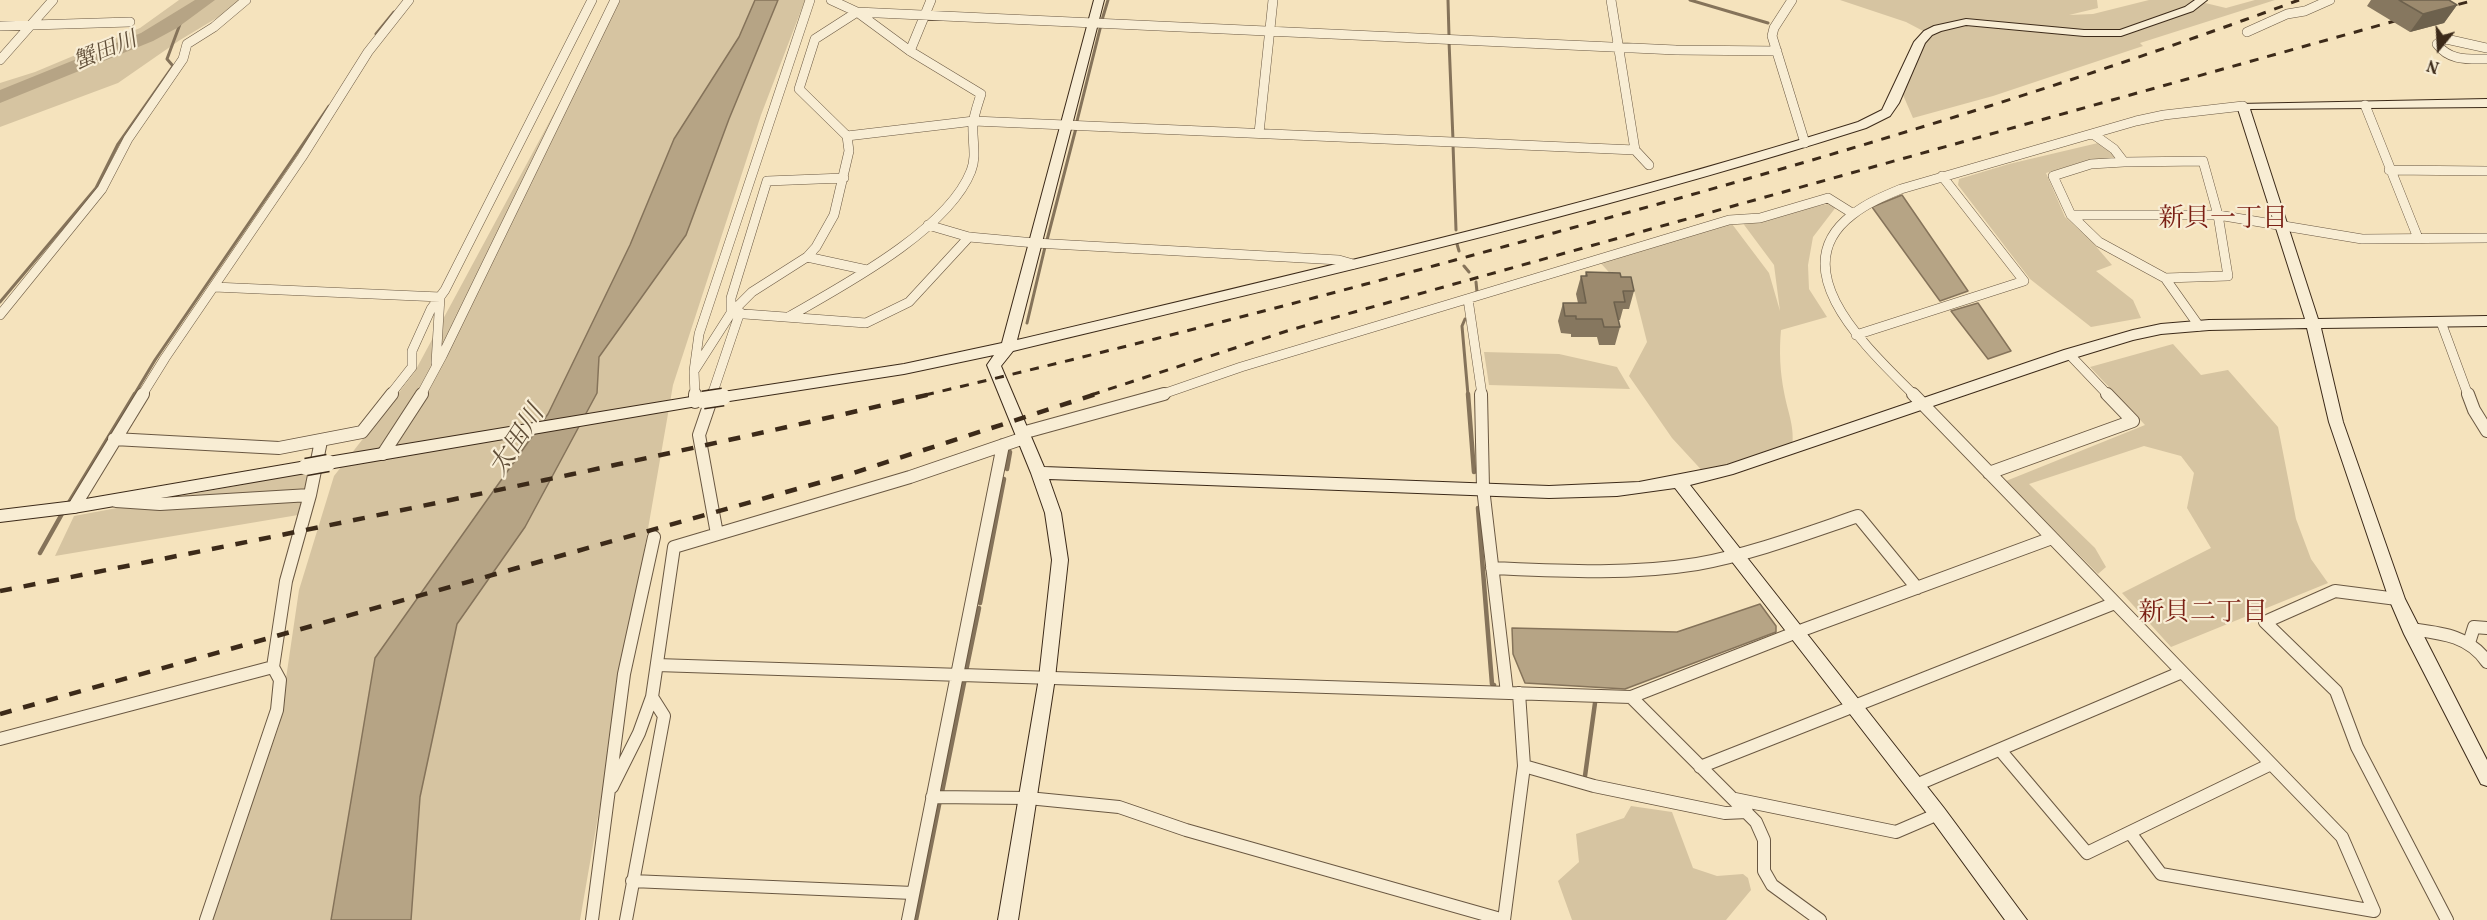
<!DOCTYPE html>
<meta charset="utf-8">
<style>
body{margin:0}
#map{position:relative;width:2487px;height:920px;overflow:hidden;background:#f5e3bd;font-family:Vollkorn,serif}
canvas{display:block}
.north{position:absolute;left:2409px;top:18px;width:60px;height:60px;-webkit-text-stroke:4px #f8edd4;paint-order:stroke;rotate:198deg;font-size:16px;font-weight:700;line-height:24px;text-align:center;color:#3c2a19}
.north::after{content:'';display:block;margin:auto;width:21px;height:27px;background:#3c2a19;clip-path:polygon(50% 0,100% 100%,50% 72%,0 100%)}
</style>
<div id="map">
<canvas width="2487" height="920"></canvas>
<div class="north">N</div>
</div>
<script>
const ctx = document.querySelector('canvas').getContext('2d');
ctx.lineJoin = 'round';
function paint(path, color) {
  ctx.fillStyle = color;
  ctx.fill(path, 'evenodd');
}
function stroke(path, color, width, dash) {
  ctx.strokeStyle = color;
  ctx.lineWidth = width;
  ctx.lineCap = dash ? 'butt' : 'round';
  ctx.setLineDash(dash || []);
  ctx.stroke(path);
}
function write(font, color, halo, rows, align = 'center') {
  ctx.font = font + ' Vollkorn,"Noto Serif JP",serif';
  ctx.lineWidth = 4.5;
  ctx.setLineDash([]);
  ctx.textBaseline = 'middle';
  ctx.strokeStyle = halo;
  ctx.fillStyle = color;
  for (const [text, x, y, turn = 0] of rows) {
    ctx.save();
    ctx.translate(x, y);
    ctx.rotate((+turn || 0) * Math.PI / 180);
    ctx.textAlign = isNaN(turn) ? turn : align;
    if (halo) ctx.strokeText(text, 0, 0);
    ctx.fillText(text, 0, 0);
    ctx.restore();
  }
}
const green = new Path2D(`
 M 179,0 L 241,0 L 235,7 L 180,40 L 118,83 L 0,127 L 0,83 L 35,72 L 140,28 Z
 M 615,0 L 805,0 L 761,115 L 673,385 L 580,920 L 209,920 L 279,726 L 299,590 L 334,476 L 414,373 Z
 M 1840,0 L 2097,0 L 2098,8 L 2069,15 L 2093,14 L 2149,0 L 2202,0 L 2201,2 L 2226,8 L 2255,0 L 2275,0 L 2140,43 L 2143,46 L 1993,96 L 1913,118 L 1900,88 L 1927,33 L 1906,22 Z
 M 2098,143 L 2112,152 L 2116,160 L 2089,160 L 2046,173 L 2065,217 L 2093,243 L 2112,265 L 2096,271 L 2133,300 L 2141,318 L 2091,327 L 2030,279 L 1958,185 L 1959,179 L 2009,164 Z
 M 1828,204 L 1836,207 L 1813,237 L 1808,265 L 1809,289 L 1827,317 L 1781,330 C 1779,351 1780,372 1784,392 C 1788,414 1795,426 1792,448 L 1707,476 L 1672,438 L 1629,376 L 1647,342 L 1634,290 L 1616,280 L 1597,259 L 1729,220 L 1769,273 L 1780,311 L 1774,265 L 1742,222 Z
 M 2173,344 L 2201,375 L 2228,370 L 2278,427 L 2296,519 L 2311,559 L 2328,583 L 2171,647 L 2122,593 L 2211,548 L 2187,508 L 2194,473 L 2181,456 L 2144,446 L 2029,484 L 2095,548 L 2106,567 L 2098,574 L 2006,481 L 2145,425 L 2090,367 Z
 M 1484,352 L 1559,354 L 1617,367 L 1630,389 L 1489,385 Z
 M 310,472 L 298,515 L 55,556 L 74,516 Z
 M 1631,806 L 1672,812 L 1693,868 L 1717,876 L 1743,874 L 1748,878 L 1751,890 L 1726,920 L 1572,920 L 1558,881 L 1579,862 L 1576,834 L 1624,818 Z`);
const water = new Path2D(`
 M 755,0 L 778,0 L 729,119 L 686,235 L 599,357 L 597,393 L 525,527 L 457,624 L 420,797 L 411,920 L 331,920 L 375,658 L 548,414 L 630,245 L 674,139 L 739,37 Z
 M 1902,195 L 1968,291 L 1940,301 L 1872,207 Z
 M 1978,303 L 2011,351 L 1988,359 L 1951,311 Z
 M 1760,604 L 1776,626 L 1776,632 L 1625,689 L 1525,683 L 1513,654 L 1512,628 L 1677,632 Z`);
const streamFar1 = new Path2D(`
 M 1448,0 L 1449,36
 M 1690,0 L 1768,23
 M 1102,20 L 1108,0
 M 376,34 L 394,12
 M 1449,41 L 1453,140
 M 1077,121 L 1101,25
 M 1453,144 L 1456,230
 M 1047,240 L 1076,128
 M 1457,244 L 1459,251
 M 1464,266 L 1469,272
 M 1476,282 L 1477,292
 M 0,302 L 96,188 L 118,144 L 173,66 L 167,59 L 183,16
 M 1465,319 L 1462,326 L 1468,395
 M 1027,323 L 1045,247
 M 134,395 L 155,360 L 329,106`);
const stream = new Path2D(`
 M 1468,394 L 1474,472
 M 1007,469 L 1010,452
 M 67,506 L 135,394
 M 1478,508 L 1492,684 L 1494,685
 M 40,553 L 63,512
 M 980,603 L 1004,479
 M 966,671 L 979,608
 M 1585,776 L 1595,703
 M 942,792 L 965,678
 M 916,920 L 940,800`);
const river = new Path2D(`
 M 195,0 L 215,0 L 177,28 L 153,41 L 0,103 L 0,90 L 141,33 Z`);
const streetFar1 = new Path2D(`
 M 1611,0 L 1635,150 L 1649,165
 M 1792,0 L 1774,28 L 1772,36 L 1805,143
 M 0,26 L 130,22
 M 2247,32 L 2287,14 L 2305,11 L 2330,0
 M 2487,48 L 2446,39 L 2437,44 C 2449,61 2468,59 2487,59
 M 910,51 L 931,0
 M 0,60 L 53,0
 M 2365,105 L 2418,238
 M 1259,133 L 1273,0
 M 2093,134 L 2114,149 L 2124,162 L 2203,161 L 2218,215 L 2362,239 L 2487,238
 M 847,136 L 974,121 L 1635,150
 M 2124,162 L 2091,164 L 2053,176 L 2071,215 L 2099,242 L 2165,278 L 2199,326
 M 2389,170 L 2487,171
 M 844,178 L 767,181 L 731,298 L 731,313 L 866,323 L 909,302 L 969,237
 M 2071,215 L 2218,215 L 2228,276 L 2165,278
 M 928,225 L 969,237 L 1035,243 L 1339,260 L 1353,264
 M 807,257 L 867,270
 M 214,287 L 440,297 L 436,363
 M 1468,299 L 1482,395
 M 0,315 L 102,189 L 128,139 L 183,59 L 187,44 L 214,27 L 246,0
 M 790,316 C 844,285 948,230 971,171 C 977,157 972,140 973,125 C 974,114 978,104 981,94 L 910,51 L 857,12 L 831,0
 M 2441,322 L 2468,395
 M 1856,335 L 2024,281 L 1942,176
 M 2069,354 L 2108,395
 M 694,371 L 731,313 L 752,292 L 807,257 L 816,247 L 834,215 L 849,151 L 847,136 L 799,89 L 815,39 L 857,12 L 1676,50 L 1777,51
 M 142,395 L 165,358 L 302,157 L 368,52 L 409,0
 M 390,395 L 412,367 L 412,351 L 431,309 L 445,290 L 592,0
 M 421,395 L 442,356 L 615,0
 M 695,395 L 694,371 L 699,334 L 810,0
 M 712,395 L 740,312
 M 1160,395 L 1241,367 L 1729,220 L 1760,218 L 1828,198 L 1852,213
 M 1914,395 C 1873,353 1779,271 1852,215 C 1867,203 1884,196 1901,189 L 2136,121 L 2164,115 L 2243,106`);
const street = new Path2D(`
 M 695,394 L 695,402
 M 713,394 L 699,435 L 717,534
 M 1481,394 L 1483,488 L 1507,693
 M 1913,394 L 2342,837 L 2374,911 L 2161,874 L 2131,834
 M 2468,394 L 2474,410 L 2487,431
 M 1022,433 L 1164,394
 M 114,439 L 279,448 L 362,432 L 392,394
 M 383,454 L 422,394
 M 1989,473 L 2133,421 L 2107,394
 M 116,501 L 160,504 L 310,495
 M 74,507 L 143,394
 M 1492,568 C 1560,571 1629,575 1697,564 C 1752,554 1805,534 1858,516 L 1917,588
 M 2397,599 L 2335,591 L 2265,622 L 2336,691 L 2357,747 L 2447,920
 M 2410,629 C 2440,633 2469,635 2487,662
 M 2469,643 L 2474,627 L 2487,628
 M 657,665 L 1631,697 L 1797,632 L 2052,538
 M 1631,697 L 1756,822 L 1764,840 L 1764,871 L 1772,885 L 1820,920
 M 0,739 L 273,667
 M 2000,750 L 2087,853 L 2271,764
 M 1524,766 L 1594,786 L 1725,813 L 1747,812
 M 1700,767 L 2115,603
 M 1916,785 L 2182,672
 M 612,787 L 639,733 L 652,697
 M 932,797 L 1028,798 L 1119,807 L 1186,830 L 1504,920
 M 1735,799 L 1896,832 L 1938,814
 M 632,881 L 913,893
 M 206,920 L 277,710 L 280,680 L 273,667 L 286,581 L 310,495 L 321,441
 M 592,920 L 624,674 L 654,537
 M 626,920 L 664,716 L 652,697 L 674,547 L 910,477 L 1024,438
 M 908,920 L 1003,445
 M 1504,920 L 1524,766 L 1519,693`);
const secondary = new Path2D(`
 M 1094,0 L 1104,0 L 1017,340 C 1299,273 1581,209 1858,122 L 1882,110 L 1914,42 L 1924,31 L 1934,26 L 1966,19 L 2084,30 L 2120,30 L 2185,7 L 2195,0 L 2207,0 L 2193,11 L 2121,36 L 2084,36 L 1966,25 L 1941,31 L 1932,35 L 1925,43 L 1899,103 L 1890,116 L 1866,128 C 1586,217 1299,282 1013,351 L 1001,366 L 1044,467 L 1549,486 L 1639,482 L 1727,465 L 2064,350 L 2133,330 L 2161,324 L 2209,320 L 2305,319 L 2237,106 L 2239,104 L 2487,99 L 2487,107 L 2250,109 L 2318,319 L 2487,316 L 2487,326 L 2321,328 L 2343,422 L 2405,599 L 2487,760 L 2487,786 L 2481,784 L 2404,634 L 2389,599 L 2329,422 L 2307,328 L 2209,330 L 2161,334 L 2133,340 L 2074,358 L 1733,474 L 1690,485 L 1944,808 L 2027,920 L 2005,920 L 1932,820 L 1675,488 L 1617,496 L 1549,498 L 1049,479 L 1061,513 L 1068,560 L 1055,678 L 1018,920 L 998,920 L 1039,678 L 1052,560 L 1045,513 L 1031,473 L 987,365 L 994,355 L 904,374 L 723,402 L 716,397 L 723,392 L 904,364 L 1002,343 Z
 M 703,395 L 710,400 L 703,405 L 328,469 L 323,467 L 320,463 L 323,459 L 328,457 Z
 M 306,461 L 311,463 L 314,467 L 311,471 L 306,473 L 74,513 L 0,522 L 0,510 L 74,501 Z`);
const railFar1 = new Path2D(`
 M 2441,9 L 2475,0
 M 925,395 C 1147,343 1367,285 1586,224 C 1827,158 2065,87 2299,0
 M 1091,395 L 1290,330 L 2409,17`);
const rail = new Path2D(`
 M 0,591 C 312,530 622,466 931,394
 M 0,714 L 850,474 L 1096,394`);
const secondaryBridge = new Path2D(`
 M 703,400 L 723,397
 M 306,467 L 328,463`);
const wall = new Path2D(`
 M 2371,0 L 2449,0 L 2457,5 L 2444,23 L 2410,32 L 2367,6 Z
 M 1586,272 L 1621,277 L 1634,291 L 1629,309 L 1623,309 L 1620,320 L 1618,320 L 1620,327 L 1615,345 L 1599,345 L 1597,337 L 1571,337 L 1571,334 L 1561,333 L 1558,321 L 1563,303 L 1578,303 L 1576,294 L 1581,276 L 1585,276 Z`);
const shadedWall = new Path2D(`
 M 2457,5 L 2444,23 L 2410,32 L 2423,14 Z`);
const building = new Path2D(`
 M 2399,0 L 2449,0 L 2457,5 L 2423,14 Z
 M 1586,272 L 1620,273 L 1621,277 L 1631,277 L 1634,291 L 1623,291 L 1625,302 L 1614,302 L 1620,327 L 1604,327 L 1602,319 L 1576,319 L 1576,316 L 1565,316 L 1563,303 L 1586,303 L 1581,276 L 1587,276 Z`);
const farWaternames = [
 ["蟹田川",106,53,-22]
];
const neighbourhoodNames = [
 ["新貝一丁目",2223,221],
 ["新貝二丁目",2203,615]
];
const waterNames = [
 ["太田川",519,442,-57]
];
paint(green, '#d6c4a1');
paint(water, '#b6a485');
stroke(water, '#85735a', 1.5);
stroke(streamFar1, '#85735a', 3);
stroke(stream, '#85735a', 4.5);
paint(river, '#b6a485');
stroke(streetFar1, '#6a5842', 10);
stroke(street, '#6a5842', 14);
stroke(secondary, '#3c2a19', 2);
stroke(streetFar1, '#f8edd4', 9);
stroke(street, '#f8edd4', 12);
paint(secondary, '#f8edd4');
stroke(railFar1, '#3c2a19', 3, [9, 9]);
stroke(rail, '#3c2a19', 4.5, [12, 12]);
stroke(secondaryBridge, '#3c2a19', 19, []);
stroke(secondaryBridge, '#f8edd4', 16);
paint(wall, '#86775f');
paint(shadedWall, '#6d614d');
paint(building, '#9c8a6e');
stroke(building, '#6d614d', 1.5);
write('italic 22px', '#614f39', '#f8edd4', farWaternames);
write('26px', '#7a1f14', '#f8edd4', neighbourhoodNames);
write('italic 26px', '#614f39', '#f8edd4', waterNames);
</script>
